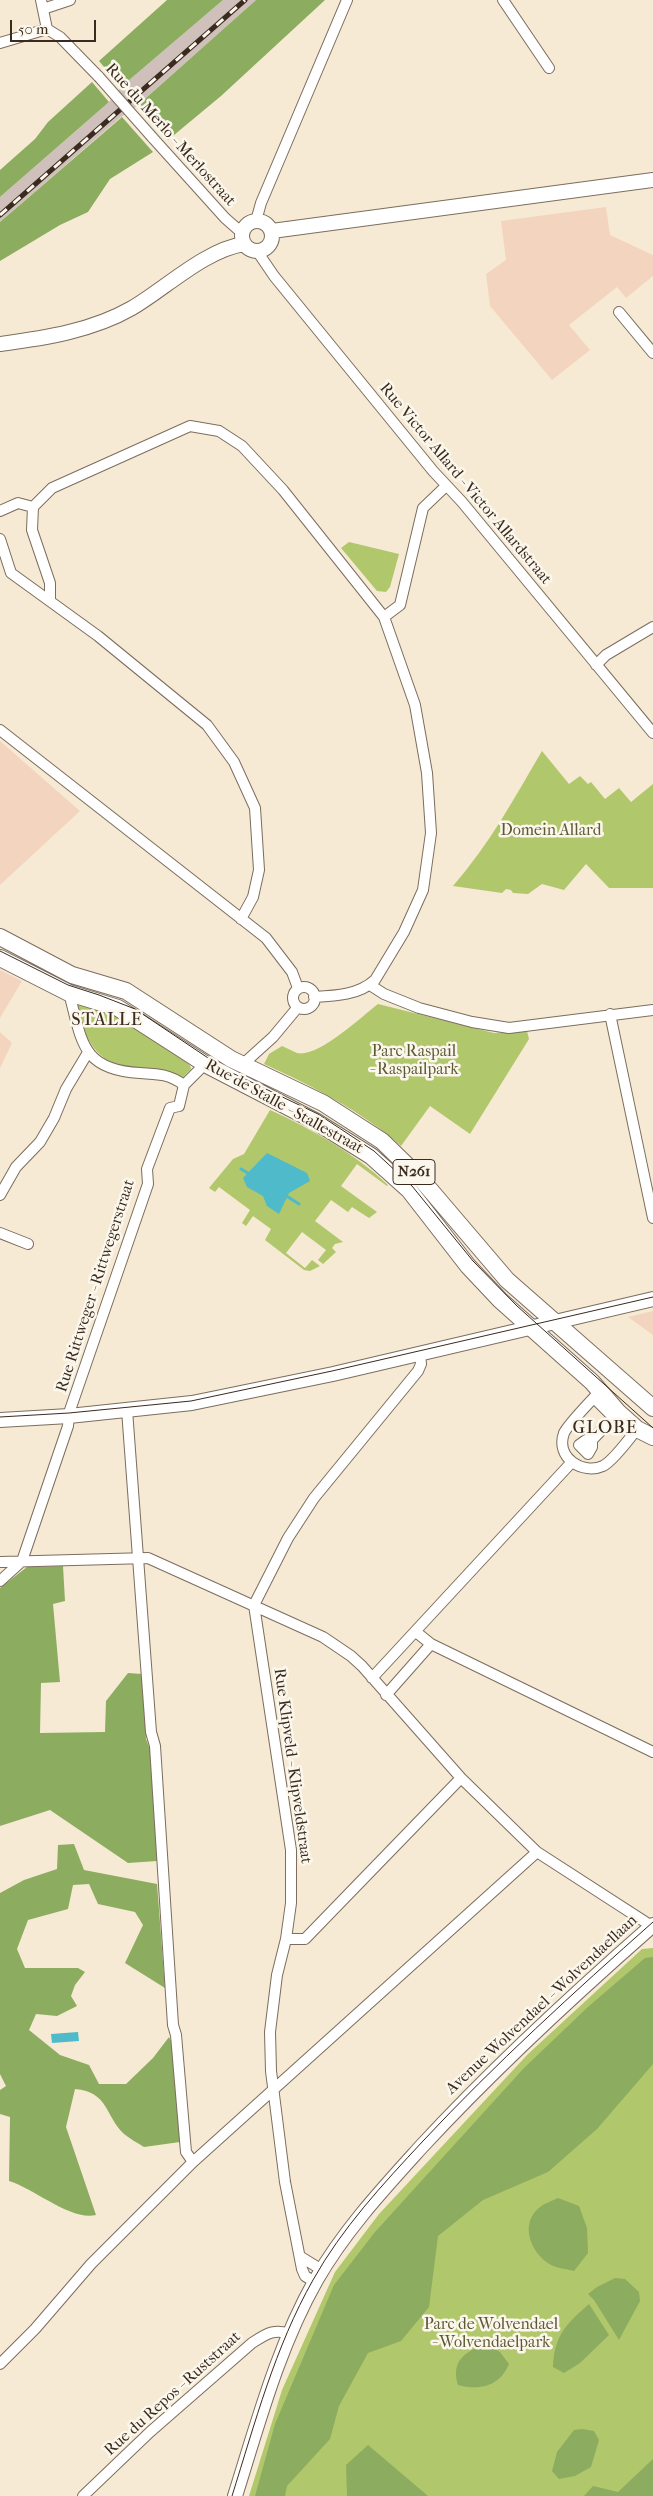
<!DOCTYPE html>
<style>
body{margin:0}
#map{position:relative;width:653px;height:2496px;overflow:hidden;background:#f6ead5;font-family:"IM FELL French Canon",serif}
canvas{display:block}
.scale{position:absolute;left:10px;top:20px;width:86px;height:22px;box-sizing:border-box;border:2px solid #3b2a1e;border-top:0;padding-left:6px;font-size:15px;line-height:18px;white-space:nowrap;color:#3b2a1e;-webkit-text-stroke:4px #fbf7ec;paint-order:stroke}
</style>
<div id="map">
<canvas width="653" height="2496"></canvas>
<div class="scale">50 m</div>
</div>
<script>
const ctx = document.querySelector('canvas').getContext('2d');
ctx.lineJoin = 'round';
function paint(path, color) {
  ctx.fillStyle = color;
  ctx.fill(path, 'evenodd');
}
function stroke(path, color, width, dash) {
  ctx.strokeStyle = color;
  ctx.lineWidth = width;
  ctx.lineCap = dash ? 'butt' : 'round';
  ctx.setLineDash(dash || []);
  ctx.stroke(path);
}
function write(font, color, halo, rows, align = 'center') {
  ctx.font = font + ' "IM FELL French Canon",serif';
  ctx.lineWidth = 5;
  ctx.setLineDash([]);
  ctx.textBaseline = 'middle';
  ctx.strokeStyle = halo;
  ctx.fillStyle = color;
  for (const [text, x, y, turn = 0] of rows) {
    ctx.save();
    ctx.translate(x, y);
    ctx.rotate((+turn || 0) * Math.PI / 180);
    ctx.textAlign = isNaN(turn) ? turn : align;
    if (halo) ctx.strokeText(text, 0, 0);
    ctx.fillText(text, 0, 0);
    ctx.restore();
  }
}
const built = new Path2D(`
 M 606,207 L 610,235 L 653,255 L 653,276 L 626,298 L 617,287 L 569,325 L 590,350 L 552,380 L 490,306 L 486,274 L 506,260 L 501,221 Z
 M 0,741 L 80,811 L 0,885 Z
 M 0,970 L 22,981 L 0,1018 Z
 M 0,1032 L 12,1043 L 0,1068 Z
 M 653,1311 L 653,1335 L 628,1317 Z`);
const industrial = new Path2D(`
 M 223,0 L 256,0 L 137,106 L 121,117 L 0,222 L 0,197 L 109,102 L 121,87 Z`);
const green = new Path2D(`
 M 349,542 L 399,554 L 390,587 L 386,592 L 377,591 L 341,548 Z
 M 542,751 L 569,784 L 580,776 L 588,784 L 591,782 L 605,799 L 619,788 L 631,802 L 653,784 L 653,888 L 609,888 L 586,864 L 564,890 L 542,884 L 528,894 L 513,893 L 511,890 L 506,889 L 502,893 L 453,886 C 489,845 515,797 542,751 Z
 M 74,1003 L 118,1011 L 190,1065 L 191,1069 L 182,1078 C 166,1069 153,1069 134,1067 C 93,1065 86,1036 74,1003 Z
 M 378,1004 L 494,1033 L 527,1031 L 529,1039 L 470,1134 L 430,1106 L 401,1146 C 361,1111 313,1086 264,1064 L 269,1054 L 282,1046 C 287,1048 292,1051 297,1053 C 318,1058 361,1017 378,1004 Z
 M 270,1110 C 312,1129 354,1153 388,1185 L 387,1186 L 357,1164 L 341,1186 L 377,1212 L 369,1218 L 352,1207 L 348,1212 L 331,1200 L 315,1221 L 343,1242 L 335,1244 L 332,1248 L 336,1252 L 323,1264 L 318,1260 L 326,1250 L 302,1232 L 286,1253 L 305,1268 L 312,1260 L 320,1266 L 310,1271 L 304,1270 L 265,1240 L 271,1229 L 253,1216 L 246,1226 L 242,1223 L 250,1210 L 219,1187 L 215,1192 L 209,1188 L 233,1159 L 244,1154 Z
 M 653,1948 L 653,2496 L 249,2496 L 282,2390 L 335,2272 L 379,2214 L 528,2054 L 642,1949 Z`);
const forest = new Path2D(`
 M 167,0 L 223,0 L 121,87 L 99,61 Z
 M 256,0 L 325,0 L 221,96 L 168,140 L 137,106 Z
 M 92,82 L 109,102 L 0,197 L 0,170 L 35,139 L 48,122 Z
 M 122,117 L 153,152 L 110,179 L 88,212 L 60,225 L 0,261 L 0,222 Z
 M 63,1566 L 65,1601 L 53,1604 L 60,1682 L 41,1683 L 40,1733 L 105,1732 L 106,1701 L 128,1673 L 142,1674 L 146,1739 L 151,1752 L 157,1861 L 128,1863 L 50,1810 L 0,1826 L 0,1588 L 27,1567 Z
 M 74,1844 L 84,1870 L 157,1884 L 165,1988 L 125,1963 L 143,1925 L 135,1912 L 98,1904 L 89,1884 L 73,1885 L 68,1909 L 28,1920 L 17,1949 L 25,1968 L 78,1968 L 85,1972 L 75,1985 L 71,1996 L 77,2006 L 57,2016 L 36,2014 L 29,2030 L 60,2055 L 89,2065 L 99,2084 L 126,2084 L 153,2058 L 169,2037 L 173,2045 L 180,2142 L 144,2147 C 138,2143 130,2139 124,2134 C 105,2116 109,2092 75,2089 L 66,2127 L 96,2215 C 71,2221 35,2189 9,2181 L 10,2117 L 0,2114 L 0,2090 L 6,2086 L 0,2074 L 0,1893 L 24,1880 L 57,1869 L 58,1845 Z
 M 653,1957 L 653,2064 L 597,2129 L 548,2172 L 483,2200 L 438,2236 L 429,2307 L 401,2341 L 368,2353 L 339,2406 L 330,2439 L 287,2486 L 285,2496 L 255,2496 L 275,2424 L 334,2285 L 375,2232 L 524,2068 L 589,2006 L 645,1958 Z
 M 558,2198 L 579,2206 L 587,2228 L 588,2253 L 574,2271 C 567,2269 557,2268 551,2265 C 530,2253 519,2223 540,2207 C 545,2203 552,2201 558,2198 Z
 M 615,2278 L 625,2279 L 639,2292 L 640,2301 L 619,2340 L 594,2300 L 588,2294 L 597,2287 Z
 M 589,2304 L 609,2335 L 580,2363 L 564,2373 L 553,2367 C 554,2336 566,2324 589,2304 Z
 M 487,2343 L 500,2352 L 509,2364 C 500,2386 480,2391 458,2385 C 450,2360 467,2351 487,2343 Z
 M 582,2429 L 594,2431 L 599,2440 L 591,2467 L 575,2476 L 559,2479 L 552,2471 L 557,2452 L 574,2430 Z
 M 368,2445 L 428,2496 L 347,2496 L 346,2465 Z
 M 653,2459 L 653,2496 L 584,2496 L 593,2486 L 618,2492 Z`);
const water = new Path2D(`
 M 267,1153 L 307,1173 L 310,1181 L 289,1193 L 279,1214 L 267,1206 L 263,1196 L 247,1187 L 243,1178 Z
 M 78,2032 L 79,2041 L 52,2043 L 51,2034 Z`);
const stream = new Path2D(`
 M 241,1169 L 251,1175
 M 285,1195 L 299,1204`);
const street = new Path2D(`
 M 41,0 L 47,29
 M 503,0 L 549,68
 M 43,9 L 70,0
 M 47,29 L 60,37 L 99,77
 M 0,43 L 47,29
 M 152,137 L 225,218 L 242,233
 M 256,221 L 261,203 L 347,0
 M 257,251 L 274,276 L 433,471 L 462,502 L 653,733
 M 619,312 L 653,353
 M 33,507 L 32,530 L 50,583 L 50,600
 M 0,511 L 18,503 L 33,507 L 52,488 L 190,426 L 219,431 L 242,446 L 283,490 L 384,617 L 415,705 L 427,773 L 431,833 L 423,890 L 404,932 L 375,980 C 359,995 335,996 314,997
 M 0,539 L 11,573 L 98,636 L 207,725 L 234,762 L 255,808 L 259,870 L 253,897 L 241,919
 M 384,617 L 400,605 L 423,508 L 446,486
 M 596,665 L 606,655 L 653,627
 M 0,730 L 266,938 L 292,972 L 298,988
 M 370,985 L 384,994 L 419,1008 L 472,1022 L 509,1028 L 653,1010
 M293 998a11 11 0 1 1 22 0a11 11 0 1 1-22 0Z
 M 69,993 C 82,1041 81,1070 140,1073 C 158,1074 169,1074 184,1085
 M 610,1014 L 653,1218
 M 242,1065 L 273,1037 L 298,1007
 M 0,1195 L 16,1167 L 40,1142 L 54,1118 L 66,1089 L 87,1054
 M 0,1233 L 28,1244
 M 599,1392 C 591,1401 568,1424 564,1433 C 555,1458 583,1475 603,1466 C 613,1461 630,1438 637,1429
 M 598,1402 L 618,1422
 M 127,1410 L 151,1732 L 155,1746 L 173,2025 L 176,2035 L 186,2152 L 193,2162
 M 592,1440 L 592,1447 L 588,1454 L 579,1445 L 586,1440 L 592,1440 L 616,1415
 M 0,1562 L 148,1558 L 323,1637 L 351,1656 L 362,1666 L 461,1778 L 537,1852 L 653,1927
 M 0,1581 L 22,1561 L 68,1426 L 69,1413 L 148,1184 L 147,1169 L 170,1108 L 179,1106 L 184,1085 L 205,1064
 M 416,1632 L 431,1644 L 653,1752
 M 372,1678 L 571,1463
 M 386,1695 L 431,1644
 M 286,1939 L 305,1939 L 461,1778
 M 301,2257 L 322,2270
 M 315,2282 L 305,2276 L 302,2269 L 285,2182 L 271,2071 L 270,2032 L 277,1975 L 286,1939 L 291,1903 L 291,1850 L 254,1605 L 288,1538 L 314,1498 L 418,1371 L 421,1364 L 420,1354
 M 0,2364 L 35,2329 L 91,2264 L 193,2162 L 537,1852
 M 83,2496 L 150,2432 L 252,2343 C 266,2334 274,2328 291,2334`);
const secondary = new Path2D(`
 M242 236a15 15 0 1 1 30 0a15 15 0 1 1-30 0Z
 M 272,231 L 653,180
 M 0,344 C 45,338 92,331 132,308 C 166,288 205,250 244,244
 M 0,1420 L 69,1416 L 192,1403 L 333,1374 L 653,1299
 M 235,2496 C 258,2423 278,2347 316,2280 C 344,2231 383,2189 421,2147 C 494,2068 572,1996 653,1925`);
const primary = new Path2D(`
 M 0,937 L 72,975 L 126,991 L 231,1059 L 323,1103 L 382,1141 L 420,1178 L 507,1280 L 653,1408
 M 0,958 L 69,993 L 118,1008 L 205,1064 L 315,1121 L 371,1156 L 409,1190 L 468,1266 L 500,1300 L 592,1382 L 618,1412 L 637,1429 L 653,1437`);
const tram = new Path2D(`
 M 0,951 L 68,985 L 99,995 L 135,1009 L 226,1070 L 318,1114 L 374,1151 L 412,1186 L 473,1261 L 517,1306 L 653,1428
 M 0,1417 L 69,1413 L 191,1401 L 332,1371 L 653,1297
 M 232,2496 C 255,2423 275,2347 313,2280 C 342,2228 383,2184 423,2141 C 496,2063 573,1993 653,1922`);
const rail = new Path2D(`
 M 0,215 L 245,0`);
const streetBridge = new Path2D(`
 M 99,77 L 152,137`);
const shields = [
 [414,1172,42]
];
const shieldNames = [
 ["N261",414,1172]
];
const streetNames = [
 ["Rue du Merlo - Merlostraat",170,135,48],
 ["Rue Victor Allard - Victor Allardstraat",465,484,50],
 ["Rue de Stalle - Stallestraat",284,1107,29],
 ["Rue Rittweger - Rittwegerstraat",96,1286,-72],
 ["Rue Klipveld - Klipveldstraat",292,1766,82],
 ["Avenue Wolvendael - Wolvendaellaan",542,2005,-43],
 ["Rue du Repos - Ruststraat",173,2394,-42]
];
const parkNames = [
 ["Domein Allard",551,831],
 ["Parc Raspail",414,1052],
 ["- Raspailpark",414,1070],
 ["Parc de Wolvendael",491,2325],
 ["- Wolvendaelpark",491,2343]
];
const neighbourhoodNames = [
 ["STALLE",107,1021],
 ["GLOBE",605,1429]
];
paint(built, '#f3d4bf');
paint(industrial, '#cfc0bb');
paint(green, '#b1c76b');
paint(forest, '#8cac5f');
paint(water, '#4ebaca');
stroke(stream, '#4ebaca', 3);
stroke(street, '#7c6d5e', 12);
stroke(secondary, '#7c6d5e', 16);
stroke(primary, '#7c6d5e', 18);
stroke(street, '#fff', 10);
stroke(secondary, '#fff', 14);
stroke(primary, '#fff', 16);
stroke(tram, '#3b2a1e', 1);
stroke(rail, '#3b2a1e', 5);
stroke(rail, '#fbf7ec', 3, [9]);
stroke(streetBridge, '#7c6d5e', 12, []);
stroke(streetBridge, '#fff', 10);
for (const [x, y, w] of shields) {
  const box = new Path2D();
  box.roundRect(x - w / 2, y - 12.5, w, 25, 4);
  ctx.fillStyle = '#fbf7ec';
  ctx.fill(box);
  stroke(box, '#3b2a1e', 1);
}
write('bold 15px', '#3b2a1e', null, shieldNames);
write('16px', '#3b2a1e', '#fbf7ec', streetNames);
write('16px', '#5e5935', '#fbf7ec', parkNames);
ctx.letterSpacing = '1px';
write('18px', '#3b2a1e', '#fbf7ec', neighbourhoodNames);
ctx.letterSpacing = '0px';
</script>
